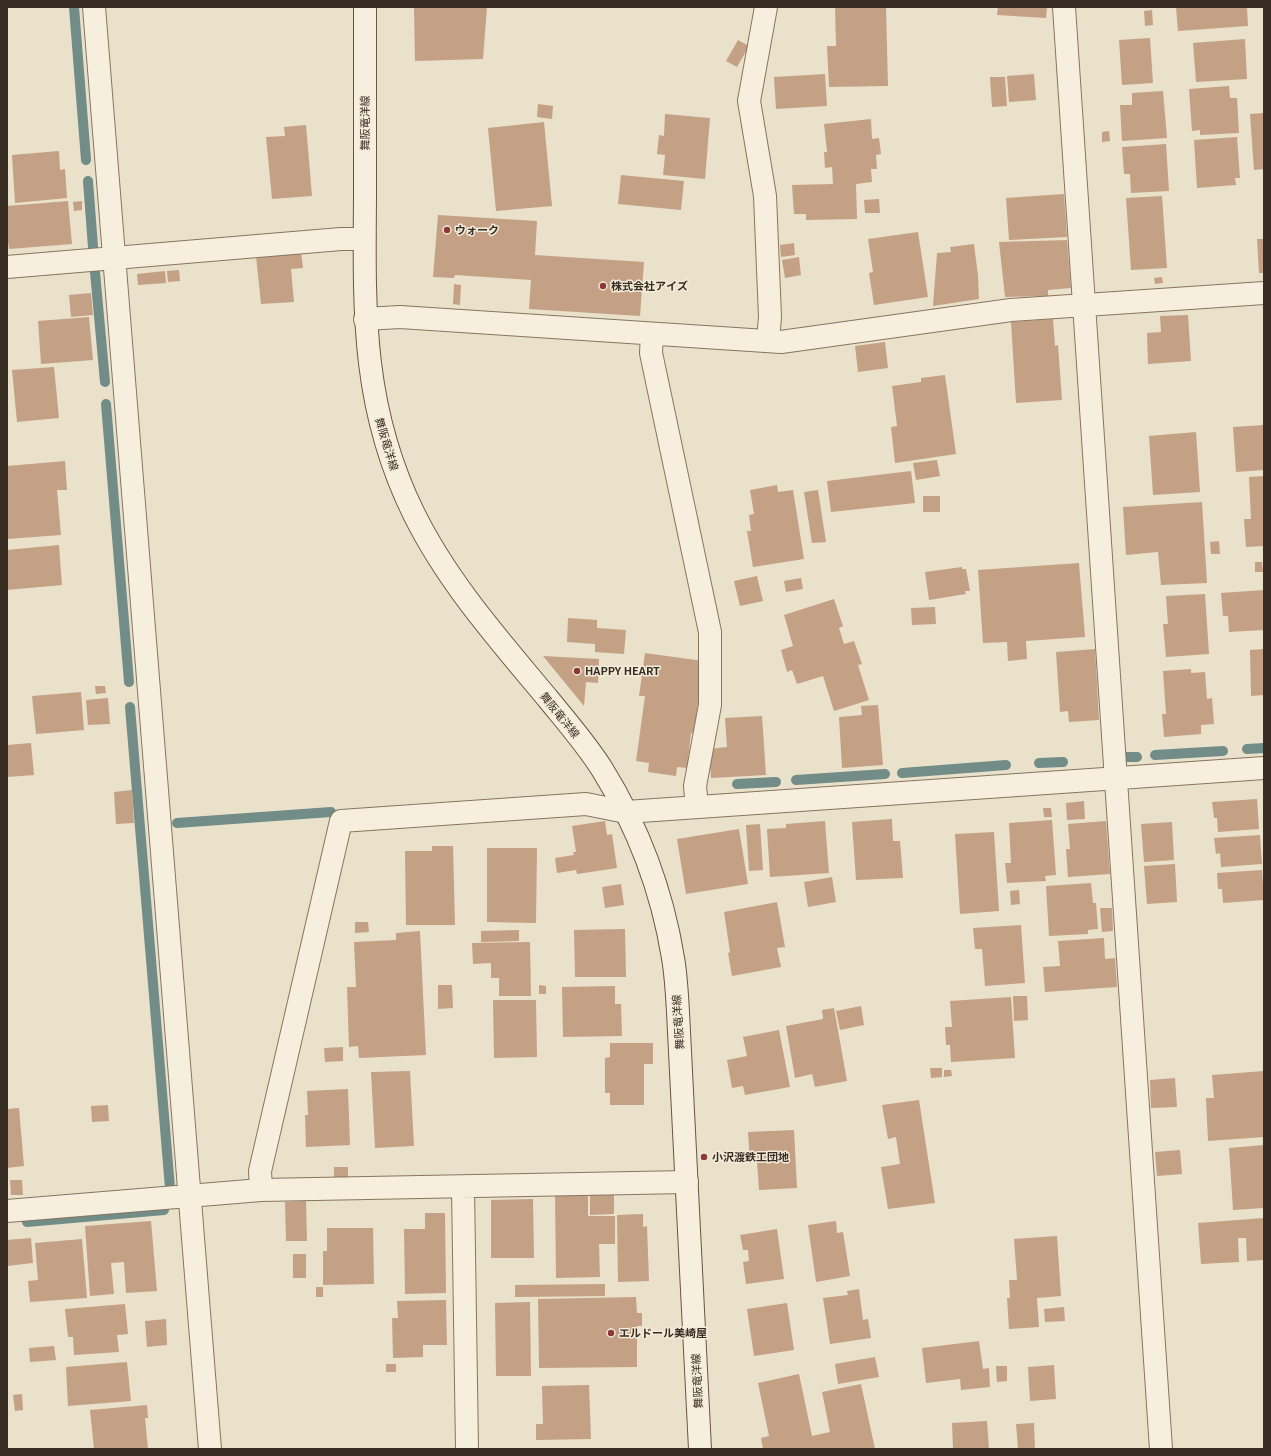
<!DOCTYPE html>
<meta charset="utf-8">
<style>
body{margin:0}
#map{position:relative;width:1271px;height:1456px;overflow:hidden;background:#eae1cb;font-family:Georgia,serif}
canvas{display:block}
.frame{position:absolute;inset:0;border:8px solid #382d23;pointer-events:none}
</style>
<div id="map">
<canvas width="1271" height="1456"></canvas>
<div class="frame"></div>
</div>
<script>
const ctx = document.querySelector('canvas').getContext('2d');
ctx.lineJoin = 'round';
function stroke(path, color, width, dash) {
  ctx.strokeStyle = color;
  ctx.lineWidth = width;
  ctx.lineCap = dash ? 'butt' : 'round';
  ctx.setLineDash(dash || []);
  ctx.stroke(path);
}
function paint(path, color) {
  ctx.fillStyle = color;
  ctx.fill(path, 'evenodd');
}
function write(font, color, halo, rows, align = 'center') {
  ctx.font = font + ' Georgia,"Noto Sans JP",serif';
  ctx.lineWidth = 3;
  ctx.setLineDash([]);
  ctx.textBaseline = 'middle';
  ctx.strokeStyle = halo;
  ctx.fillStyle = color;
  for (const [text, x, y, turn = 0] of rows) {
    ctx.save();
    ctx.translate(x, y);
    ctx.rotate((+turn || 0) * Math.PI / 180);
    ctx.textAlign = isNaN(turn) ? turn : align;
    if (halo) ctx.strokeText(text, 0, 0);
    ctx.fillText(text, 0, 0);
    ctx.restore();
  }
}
const stream = new Path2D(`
 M 74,7 L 86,160
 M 88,181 L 93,247
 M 95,272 L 105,382
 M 106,404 L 129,682
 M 130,707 L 170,1188
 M 1247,749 L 1264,748
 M 1155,755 L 1223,751
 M 1125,757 L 1137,757
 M 1039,763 L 1063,762
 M 902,773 L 1006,765
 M 796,780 L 885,774
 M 737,784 L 776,782
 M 177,823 L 331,812
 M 27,1222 L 164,1210`);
const building = new Path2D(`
 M 414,7 L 487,7 L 483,59 L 415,61 Z
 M 835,7 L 886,7 L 888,86 L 829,87 L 827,46 L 836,46 Z
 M 998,7 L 1047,7 L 1046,18 L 997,15 Z
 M 1176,7 L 1247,7 L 1248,26 L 1178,31 Z
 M 1152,10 L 1153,25 L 1145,26 L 1144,11 Z
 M 1150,38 L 1153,83 L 1122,85 L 1119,40 Z
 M 1245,39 L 1247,79 L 1196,82 L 1193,43 Z
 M 738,40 L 749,46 L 737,67 L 726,61 Z
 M 825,74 L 827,106 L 776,109 L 774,77 Z
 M 1034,74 L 1036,100 L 1009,102 L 1007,76 Z
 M 990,77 L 1005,77 L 1007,106 L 992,107 Z
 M 1229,86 L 1230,98 L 1237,98 L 1239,133 L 1200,135 L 1200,130 L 1192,131 L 1189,89 Z
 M 1163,91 L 1167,138 L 1122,141 L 1120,105 L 1132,105 L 1132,93 Z
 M 538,104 L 553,106 L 552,119 L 537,117 Z
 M 1264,113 L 1264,169 L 1254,170 L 1250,114 Z
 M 665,114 L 710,118 L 705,179 L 663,175 L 665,155 L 657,154 L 659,135 L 664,136 Z
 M 871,119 L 872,139 L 879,138 L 881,154 L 876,155 L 877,169 L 871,169 L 872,182 L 856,184 L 857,219 L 806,220 L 806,214 L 794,214 L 792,185 L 833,184 L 832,167 L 825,168 L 824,152 L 827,152 L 824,124 Z
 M 544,122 L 552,206 L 496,211 L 488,128 Z
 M 306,125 L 312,196 L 272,199 L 266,137 L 285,136 L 284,127 Z
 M 1109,131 L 1110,141 L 1102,142 L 1102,132 Z
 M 1237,137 L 1240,178 L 1235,178 L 1236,185 L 1197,188 L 1194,140 Z
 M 1166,144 L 1169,191 L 1131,193 L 1130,174 L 1124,174 L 1122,147 Z
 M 59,151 L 60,170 L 65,169 L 67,198 L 15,203 L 12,155 Z
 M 621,175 L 684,181 L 681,210 L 618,204 Z
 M 1064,194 L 1067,237 L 1009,240 L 1006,198 Z
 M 1162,196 L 1167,268 L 1131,270 L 1126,198 Z
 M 879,199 L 880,213 L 865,213 L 864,200 Z
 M 68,201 L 72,244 L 9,249 L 7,234 L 7,206 Z
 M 82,201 L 82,210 L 74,211 L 73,202 Z
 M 438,215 L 537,221 L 535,255 L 644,262 L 640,316 L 529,309 L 531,280 L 455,275 L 454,278 L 433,277 Z
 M 918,232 L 928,297 L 874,305 L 869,273 L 873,272 L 868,239 Z
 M 1257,239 L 1264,239 L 1264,273 L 1259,273 Z
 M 1067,240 L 1071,288 L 1048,290 L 1048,296 L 1005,297 L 999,242 Z
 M 794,243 L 795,255 L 781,257 L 780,245 Z
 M 974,244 L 978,276 L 979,299 L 933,306 L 937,253 L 951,252 L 950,247 Z
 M 301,252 L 303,268 L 291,269 L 294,302 L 261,304 L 256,256 Z
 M 799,257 L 801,275 L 785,278 L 782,260 Z
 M 179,270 L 180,281 L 168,282 L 167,271 Z
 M 165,271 L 166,283 L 138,285 L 137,274 Z
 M 1162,277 L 1163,283 L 1155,284 L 1154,278 Z
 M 454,284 L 461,285 L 460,305 L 453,304 Z
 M 91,293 L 93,315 L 71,317 L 69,295 Z
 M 1188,315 L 1191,361 L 1148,364 L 1147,333 L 1161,332 L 1160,316 Z
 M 89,317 L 93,360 L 41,364 L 38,321 Z
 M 1053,319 L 1055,346 L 1058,345 L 1062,400 L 1016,403 L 1011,322 Z
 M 885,342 L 888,368 L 858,372 L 855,346 Z
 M 54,367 L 59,418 L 17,422 L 12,370 Z
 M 945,375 L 956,454 L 895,463 L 891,427 L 897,426 L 892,386 L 921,382 L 921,378 Z
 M 1264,425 L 1264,470 L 1236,472 L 1233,427 Z
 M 1196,432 L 1200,492 L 1153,495 L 1149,436 Z
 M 937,460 L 940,476 L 916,480 L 913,463 Z
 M 65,461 L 67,490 L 57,490 L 61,535 L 7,539 L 7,466 Z
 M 911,471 L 915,503 L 831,512 L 827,481 Z
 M 1264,476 L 1264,546 L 1246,547 L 1244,519 L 1251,519 L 1249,477 Z
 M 777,485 L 778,492 L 793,490 L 804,559 L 753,567 L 747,531 L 751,531 L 749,515 L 754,514 L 750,490 Z
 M 818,490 L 826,542 L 812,543 L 804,492 Z
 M 923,496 L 940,496 L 940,512 L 923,512 Z
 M 1202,502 L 1207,583 L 1161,585 L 1158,552 L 1126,555 L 1123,507 Z
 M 1219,541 L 1220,554 L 1211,554 L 1210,542 Z
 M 59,545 L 62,585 L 7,590 L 7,550 Z
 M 1255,562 L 1262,562 L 1263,572 L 1255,572 Z
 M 1079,563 L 1085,637 L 1026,641 L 1027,659 L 1008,661 L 1007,642 L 983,643 L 978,570 Z
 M 962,567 L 962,569 L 966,569 L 970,591 L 965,591 L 966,594 L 929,600 L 925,572 Z
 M 757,576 L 763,601 L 740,606 L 734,581 Z
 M 801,578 L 803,589 L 786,592 L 784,581 Z
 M 1264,590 L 1264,630 L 1229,632 L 1228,616 L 1223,616 L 1221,593 Z
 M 1205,594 L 1209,654 L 1166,657 L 1163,624 L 1168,624 L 1166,596 Z
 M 834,599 L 843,626 L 839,628 L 844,644 L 854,641 L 862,664 L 858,665 L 869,700 L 834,711 L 823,676 L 797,684 L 792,670 L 787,672 L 781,650 L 793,646 L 784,615 Z
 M 935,607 L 936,624 L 912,625 L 911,608 Z
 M 568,618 L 597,620 L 597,628 L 626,630 L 624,654 L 595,652 L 595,644 L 567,642 Z
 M 1095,649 L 1099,720 L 1069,722 L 1068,711 L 1060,712 L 1056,652 Z
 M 1264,649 L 1264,695 L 1251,696 L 1250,650 Z
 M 645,653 L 703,661 L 694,734 L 691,733 L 687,768 L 677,767 L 676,776 L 648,772 L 649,763 L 636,761 L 645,696 L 639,696 Z
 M 543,656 L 599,659 L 598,683 L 586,682 L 584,706 Z
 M 1191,669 L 1191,673 L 1205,672 L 1207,699 L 1212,698 L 1214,724 L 1201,725 L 1201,734 L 1164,737 L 1162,714 L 1166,714 L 1163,671 Z
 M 95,686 L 105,686 L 106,693 L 96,694 Z
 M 81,692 L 84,730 L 36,734 L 32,696 Z
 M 108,698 L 110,724 L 88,725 L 86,700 Z
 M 878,705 L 883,765 L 842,768 L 839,717 L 862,715 L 861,706 Z
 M 762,716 L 766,775 L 711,778 L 709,749 L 727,747 L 725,718 Z
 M 31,743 L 34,775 L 7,777 L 7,745 Z
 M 132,790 L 134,823 L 116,824 L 114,792 Z
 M 1257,799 L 1259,829 L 1218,832 L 1217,818 L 1214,818 L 1212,802 Z
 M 1084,801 L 1085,819 L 1067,820 L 1066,803 Z
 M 1043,808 L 1051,808 L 1052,817 L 1044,817 Z
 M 892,819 L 893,841 L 900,841 L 903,878 L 856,880 L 852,822 Z
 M 1052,820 L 1056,875 L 1045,876 L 1046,881 L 1007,883 L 1005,863 L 1011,863 L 1009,823 Z
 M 605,821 L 607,835 L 612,834 L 617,868 L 577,874 L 576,870 L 557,873 L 555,858 L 574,855 L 573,852 L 576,852 L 572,826 Z
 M 825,821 L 829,873 L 770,877 L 767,829 L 786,828 L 786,824 Z
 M 1106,821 L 1110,874 L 1068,877 L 1066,849 L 1070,849 L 1068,824 Z
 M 1172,822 L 1174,860 L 1144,862 L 1141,824 Z
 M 760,824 L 763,870 L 749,871 L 746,825 Z
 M 739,829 L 748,884 L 686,894 L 677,839 Z
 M 994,832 L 999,911 L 960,914 L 955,834 Z
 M 1260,835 L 1262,864 L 1221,867 L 1220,853 L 1216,854 L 1214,838 Z
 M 432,846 L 453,846 L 455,925 L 406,925 L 405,851 L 432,851 Z
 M 487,848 L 537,848 L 536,923 L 487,922 Z
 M 1175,864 L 1177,902 L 1147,904 L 1144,866 Z
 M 1262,870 L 1264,900 L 1223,903 L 1222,889 L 1218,889 L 1217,873 Z
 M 832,877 L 836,902 L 808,907 L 804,882 Z
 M 1091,883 L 1093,903 L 1096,903 L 1098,929 L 1088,930 L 1088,934 L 1049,936 L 1046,886 Z
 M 621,884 L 624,905 L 605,908 L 602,887 Z
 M 1019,890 L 1020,904 L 1011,905 L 1010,891 Z
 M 777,902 L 785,947 L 777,948 L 781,967 L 732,976 L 728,953 L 730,952 L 724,912 Z
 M 1100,908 L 1112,908 L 1113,931 L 1102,932 Z
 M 355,922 L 368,922 L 369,932 L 355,933 Z
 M 1021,925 L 1025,983 L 985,986 L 982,949 L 975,949 L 973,928 Z
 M 625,929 L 626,977 L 575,977 L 574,930 Z
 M 519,930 L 519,941 L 481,942 L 481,931 Z
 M 420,931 L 426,1055 L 359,1058 L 358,1046 L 349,1047 L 347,987 L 356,987 L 354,942 L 396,940 L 396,933 Z
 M 1104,938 L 1105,959 L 1115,958 L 1117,987 L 1045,992 L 1043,967 L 1060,966 L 1058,941 Z
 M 530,942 L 531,996 L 499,996 L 499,978 L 491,978 L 491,963 L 473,964 L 472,943 Z
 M 438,985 L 452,985 L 453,1008 L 438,1009 Z
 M 539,985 L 546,986 L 546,994 L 539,994 Z
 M 615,986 L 615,1004 L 621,1004 L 622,1036 L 563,1037 L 562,987 Z
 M 1013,996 L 1027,996 L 1028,1020 L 1014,1021 Z
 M 1011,997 L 1015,1058 L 951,1062 L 950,1045 L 946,1045 L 945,1027 L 952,1027 L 950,1001 Z
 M 493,1000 L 536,1000 L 537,1057 L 494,1058 Z
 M 861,1006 L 864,1025 L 840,1030 L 836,1011 Z
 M 834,1008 L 847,1081 L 815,1087 L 812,1074 L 795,1078 L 786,1026 L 823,1019 L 822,1010 Z
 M 779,1030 L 790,1087 L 745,1095 L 743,1086 L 732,1088 L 727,1060 L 747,1056 L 743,1037 Z
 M 610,1043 L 653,1043 L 653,1064 L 644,1064 L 644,1105 L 610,1105 L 610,1093 L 605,1093 L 605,1058 L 610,1057 Z
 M 343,1047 L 343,1061 L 325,1062 L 324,1048 Z
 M 930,1068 L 942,1068 L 942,1077 L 931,1078 Z
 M 944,1070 L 951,1070 L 952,1076 L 944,1077 Z
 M 410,1071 L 414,1146 L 375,1148 L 371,1072 Z
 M 1264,1071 L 1264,1137 L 1208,1141 L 1206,1098 L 1214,1098 L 1212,1075 Z
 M 1175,1078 L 1177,1107 L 1151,1108 L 1150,1080 Z
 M 348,1089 L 350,1145 L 306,1147 L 305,1115 L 308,1115 L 307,1091 Z
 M 919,1100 L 935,1203 L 888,1209 L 881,1167 L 900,1164 L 896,1137 L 888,1139 L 882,1105 Z
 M 108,1105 L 109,1121 L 92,1122 L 91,1106 Z
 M 19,1108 L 24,1166 L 7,1168 L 7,1109 Z
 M 794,1130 L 797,1188 L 759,1190 L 757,1162 L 750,1162 L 748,1132 Z
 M 1264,1145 L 1264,1208 L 1233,1210 L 1229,1148 Z
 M 1180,1150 L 1182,1174 L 1157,1176 L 1155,1152 Z
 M 334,1167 L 348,1167 L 348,1178 L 334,1178 Z
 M 10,1180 L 22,1180 L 23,1195 L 11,1195 Z
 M 555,1193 L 588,1193 L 588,1216 L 615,1216 L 615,1244 L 599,1244 L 600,1277 L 556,1278 Z
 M 590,1194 L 614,1194 L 614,1214 L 590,1215 Z
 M 533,1199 L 534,1258 L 491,1258 L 491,1200 Z
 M 306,1201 L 307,1241 L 286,1241 L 285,1202 Z
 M 425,1213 L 445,1213 L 446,1293 L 405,1294 L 404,1229 L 425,1229 Z
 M 643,1214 L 643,1227 L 647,1226 L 649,1281 L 618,1282 L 617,1215 Z
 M 1264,1218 L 1264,1260 L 1247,1261 L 1246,1238 L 1238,1238 L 1239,1262 L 1201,1264 L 1198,1223 Z
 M 151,1221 L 157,1291 L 126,1293 L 124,1262 L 111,1263 L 114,1294 L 90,1296 L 85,1226 Z
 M 836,1221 L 837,1233 L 843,1232 L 850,1276 L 816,1282 L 808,1225 Z
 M 327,1228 L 373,1228 L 374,1284 L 323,1285 L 323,1251 L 327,1251 Z
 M 777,1229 L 784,1279 L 746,1284 L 743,1262 L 749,1261 L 748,1250 L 743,1250 L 740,1235 Z
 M 1057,1236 L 1061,1296 L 1037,1298 L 1039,1327 L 1009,1329 L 1007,1298 L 1010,1298 L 1009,1280 L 1017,1280 L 1014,1239 Z
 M 31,1238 L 33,1263 L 7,1266 L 7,1240 Z
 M 82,1239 L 87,1298 L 30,1302 L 28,1281 L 38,1280 L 35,1243 Z
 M 293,1254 L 306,1254 L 306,1278 L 293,1278 Z
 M 605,1284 L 605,1296 L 515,1297 L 515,1285 Z
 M 316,1287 L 323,1287 L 323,1297 L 316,1297 Z
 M 859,1289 L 863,1320 L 868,1319 L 871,1338 L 830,1344 L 823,1298 L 848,1295 L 847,1291 Z
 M 636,1297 L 637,1313 L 642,1313 L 642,1326 L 637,1326 L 637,1367 L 539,1368 L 538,1299 Z
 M 446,1300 L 447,1345 L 423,1345 L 423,1357 L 393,1358 L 392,1318 L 398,1318 L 397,1301 Z
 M 530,1302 L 531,1376 L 496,1376 L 495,1303 Z
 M 787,1303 L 794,1350 L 754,1356 L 747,1309 Z
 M 125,1304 L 128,1334 L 117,1335 L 119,1352 L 74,1355 L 73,1337 L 68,1337 L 65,1309 Z
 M 1064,1307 L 1065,1321 L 1045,1322 L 1044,1309 Z
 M 166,1319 L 167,1345 L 147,1347 L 145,1321 Z
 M 979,1341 L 983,1369 L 989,1368 L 990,1387 L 961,1390 L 960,1379 L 926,1383 L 922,1348 Z
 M 54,1346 L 56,1360 L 30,1362 L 29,1348 Z
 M 875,1357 L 879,1377 L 838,1384 L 835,1364 Z
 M 127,1362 L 131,1401 L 68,1406 L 66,1367 Z
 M 386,1364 L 396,1364 L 396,1372 L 386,1372 Z
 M 1054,1365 L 1056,1399 L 1030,1401 L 1028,1367 Z
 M 996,1366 L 1007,1366 L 1007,1381 L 997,1382 Z
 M 799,1374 L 812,1436 L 830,1432 L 822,1392 L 861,1384 L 875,1449 L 763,1449 L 761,1438 L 769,1436 L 758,1383 Z
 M 589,1385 L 591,1439 L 536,1440 L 536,1424 L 543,1424 L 542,1386 Z
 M 22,1394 L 23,1410 L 15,1411 L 13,1395 Z
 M 147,1405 L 148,1418 L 145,1418 L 148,1449 L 94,1449 L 90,1410 Z
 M 987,1421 L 989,1449 L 953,1449 L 952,1423 Z
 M 1034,1423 L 1035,1449 L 1018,1449 L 1016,1424 Z`);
const minor = new Path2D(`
 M 94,7 L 210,1449
 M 766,7 L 749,101 L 765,196 L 770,317 L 768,341
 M 1064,7 L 1161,1449
 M 7,267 L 341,239 L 364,239
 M 365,319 L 400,317 L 781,342 L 1011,310 L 1264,293
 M 652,334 L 651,353 L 710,632 L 710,705 L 695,786 L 697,807
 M 463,1187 L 467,1449
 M 261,1190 L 260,1171 L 341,821 L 586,804 L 626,812
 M 7,1211 L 261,1190 L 687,1182`);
const tertiary = new Path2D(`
 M 626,812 L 1264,768`);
const secondary = new Path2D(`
 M 365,7 C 365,71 365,135 365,199 C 364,313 362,409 414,514 C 448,583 500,641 549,700 C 567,722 587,745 602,769 C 638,827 662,890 673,958 C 676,975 677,994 678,1012 L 700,1449`);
const markers = [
 [447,230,4,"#8e3738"],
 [603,286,4,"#8e3738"],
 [577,671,4,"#8e3738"],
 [704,1157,4,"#8e3738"],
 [611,1333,4,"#8e3738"]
];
const streetNames = [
 ["舞阪竜洋線",365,123,-90],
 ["舞阪竜洋線",387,444,73],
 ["舞阪竜洋線",560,715,51],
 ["舞阪竜洋線",678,1022,-94],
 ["舞阪竜洋線",697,1381,-93]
];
const poiNames = [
 ["ウォーク",455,230],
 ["株式会社アイズ",611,286],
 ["HAPPY HEART",585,671],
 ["小沢渡鉄工団地",712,1157],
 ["エルドール美崎屋",619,1333]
];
stroke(stream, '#728d87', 10);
paint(building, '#c4a085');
stroke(minor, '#867561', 24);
stroke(tertiary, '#867561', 24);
stroke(secondary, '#685644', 24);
stroke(minor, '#f6efde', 22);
stroke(tertiary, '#f6efde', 22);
stroke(secondary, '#f6efde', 22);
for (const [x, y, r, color] of markers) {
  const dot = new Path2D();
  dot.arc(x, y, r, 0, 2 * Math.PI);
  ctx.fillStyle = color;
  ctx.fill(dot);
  stroke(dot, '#f3ecda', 1.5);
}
write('11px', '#382d23', '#f3ecda', streetNames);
write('bold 11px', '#382d23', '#f3ecda', poiNames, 'left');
</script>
